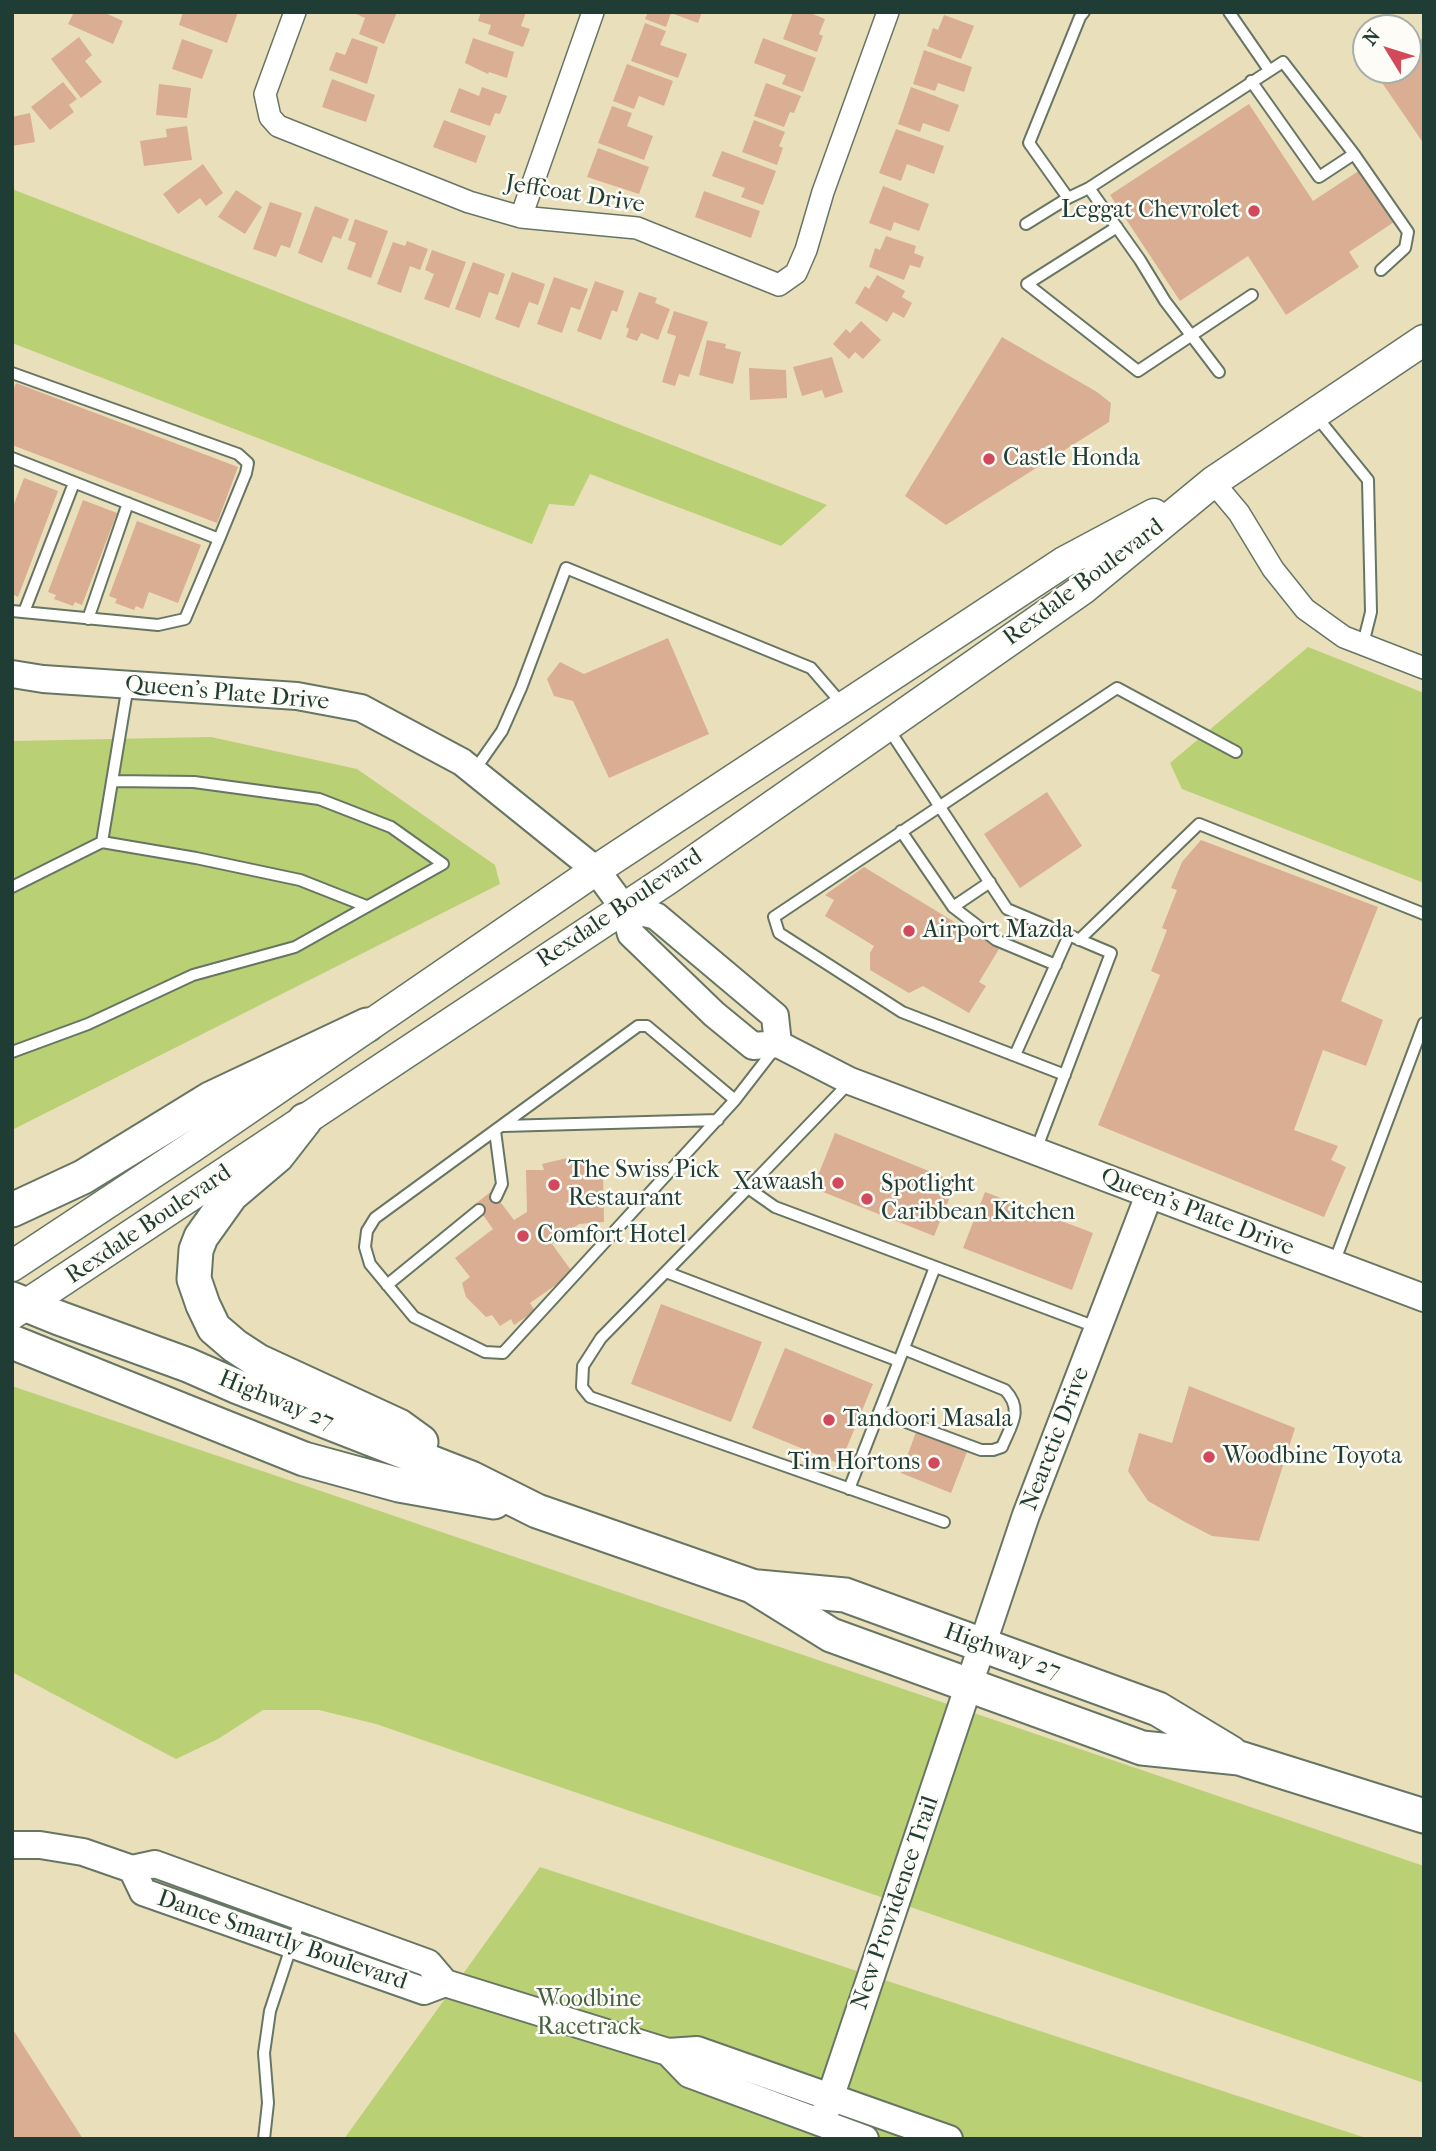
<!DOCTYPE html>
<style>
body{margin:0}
#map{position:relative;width:1436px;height:2151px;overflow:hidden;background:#eadfbb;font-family:"IM FELL French Canon",serif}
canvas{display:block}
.frame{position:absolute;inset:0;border:14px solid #1f3d34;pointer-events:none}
.north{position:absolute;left:1352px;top:14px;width:70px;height:70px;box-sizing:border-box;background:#fdfcf7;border:2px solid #a4b0a9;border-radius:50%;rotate:308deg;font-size:19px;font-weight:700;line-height:28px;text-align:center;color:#1f3d34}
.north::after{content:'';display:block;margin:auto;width:24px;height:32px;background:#d1495b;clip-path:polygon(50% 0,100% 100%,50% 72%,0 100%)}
</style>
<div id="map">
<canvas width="1436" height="2151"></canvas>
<div class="frame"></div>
<div class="north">N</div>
</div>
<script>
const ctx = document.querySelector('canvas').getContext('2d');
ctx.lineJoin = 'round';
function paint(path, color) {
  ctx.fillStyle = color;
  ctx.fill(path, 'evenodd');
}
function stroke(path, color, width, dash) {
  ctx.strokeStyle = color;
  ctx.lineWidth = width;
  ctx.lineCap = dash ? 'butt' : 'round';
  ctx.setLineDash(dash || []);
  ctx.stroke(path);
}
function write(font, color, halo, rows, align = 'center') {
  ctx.font = font + ' "IM FELL French Canon",serif';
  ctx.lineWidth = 5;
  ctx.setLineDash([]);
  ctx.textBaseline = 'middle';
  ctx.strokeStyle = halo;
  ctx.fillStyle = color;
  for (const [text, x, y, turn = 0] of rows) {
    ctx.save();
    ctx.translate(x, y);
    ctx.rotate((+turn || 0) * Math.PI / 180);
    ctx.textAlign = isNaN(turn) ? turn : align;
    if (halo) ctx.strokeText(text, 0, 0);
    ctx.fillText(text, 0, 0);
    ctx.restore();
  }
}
const green = new Path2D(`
 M 12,189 L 827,505 L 781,546 L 590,474 L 574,506 L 549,504 L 532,544 L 12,343 Z
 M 1308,647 L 1424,693 L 1424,883 L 1182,789 L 1170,763 Z
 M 211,737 L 357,769 L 495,865 L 500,884 L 12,1130 L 12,741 Z
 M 12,1386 L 1424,1866 L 1424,2083 L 376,1724 L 319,1710 L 263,1710 L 218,1739 L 176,1759 L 12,1672 Z
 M 540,1867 L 1369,2139 L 344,2139 Z`);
const building = new Path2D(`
 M 74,12 L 103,12 L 123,21 L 113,44 L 68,24 Z
 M 183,12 L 238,12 L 227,43 L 179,25 Z
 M 352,12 L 397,12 L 384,44 L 359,34 L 365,18 Z
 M 481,12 L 526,12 L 521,26 L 530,29 L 523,47 L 488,34 L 491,25 L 478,21 Z
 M 648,12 L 702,12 L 698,23 L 671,13 L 666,27 L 645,19 Z
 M 793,12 L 808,12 L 825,19 L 819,34 L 823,36 L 817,52 L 783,39 Z
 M 944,15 L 974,26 L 961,59 L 927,46 L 933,28 L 938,30 Z
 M 645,23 L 666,31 L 660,45 L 687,54 L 678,78 L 631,61 Z
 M 79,37 L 92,55 L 85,61 L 102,82 L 81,98 L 51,59 Z
 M 1424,37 L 1424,144 L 1374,71 L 1408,70 L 1408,48 Z
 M 352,38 L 378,47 L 367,84 L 329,70 L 336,52 L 345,55 Z
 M 473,38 L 514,52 L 507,78 L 489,72 L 488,74 L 465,63 Z
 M 763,38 L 816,58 L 803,92 L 782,84 L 786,75 L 754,63 Z
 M 182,39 L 213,50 L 202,79 L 172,69 Z
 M 924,50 L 972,67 L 964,92 L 938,83 L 935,91 L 913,84 Z
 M 627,64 L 673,81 L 664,106 L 639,96 L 634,109 L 613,101 Z
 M 332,79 L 375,95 L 366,122 L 322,107 Z
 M 63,82 L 77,99 L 69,105 L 74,112 L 50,130 L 31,107 Z
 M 766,83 L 801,96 L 794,113 L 790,112 L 784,127 L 754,116 Z
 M 159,84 L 191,88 L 187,118 L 156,115 Z
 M 482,87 L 507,96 L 500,114 L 495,113 L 490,126 L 450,112 L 459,88 L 479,96 Z
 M 911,87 L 959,105 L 949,132 L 923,123 L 920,132 L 898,124 Z
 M 1249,104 L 1313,201 L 1360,170 L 1394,222 L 1349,252 L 1359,267 L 1286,315 L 1248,256 L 1180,301 L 1110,195 Z
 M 612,106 L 632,113 L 627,126 L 653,136 L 644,160 L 598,143 Z
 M 30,113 L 35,142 L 12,146 L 12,117 Z
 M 444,120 L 486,136 L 476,163 L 433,147 Z
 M 754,120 L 785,132 L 779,146 L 783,148 L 777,165 L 742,152 Z
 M 187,126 L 192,160 L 144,166 L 140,141 L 167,137 L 166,129 Z
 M 896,129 L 944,146 L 934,174 L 907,164 L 901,181 L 879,173 Z
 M 598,148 L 649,167 L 639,194 L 587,177 Z
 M 722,151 L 776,171 L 763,205 L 741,197 L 745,188 L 712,176 Z
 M 203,164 L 223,193 L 206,206 L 200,198 L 178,214 L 163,194 Z
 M 883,186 L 929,204 L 919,231 L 894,222 L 891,231 L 869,223 Z
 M 236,190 L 262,207 L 245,234 L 218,217 Z
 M 704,191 L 760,211 L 751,238 L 695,217 Z
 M 270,202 L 302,213 L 290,248 L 281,245 L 276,257 L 253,249 Z
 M 315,206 L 349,219 L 341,239 L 333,236 L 322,263 L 298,253 Z
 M 355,219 L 388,231 L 371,278 L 347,269 L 356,243 L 348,240 Z
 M 886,236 L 916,246 L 914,253 L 924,257 L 920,268 L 910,265 L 904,280 L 869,267 L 875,248 L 880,250 Z
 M 407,241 L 428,249 L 420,270 L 410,266 L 401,293 L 377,284 L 393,242 L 405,246 Z
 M 432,250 L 466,262 L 449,308 L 424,299 L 434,274 L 425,270 Z
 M 473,262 L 505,274 L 498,295 L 489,292 L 480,318 L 455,309 Z
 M 512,272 L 545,284 L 538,305 L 529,302 L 519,328 L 495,319 Z
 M 877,275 L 905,291 L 902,297 L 912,303 L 904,318 L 893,312 L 887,322 L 855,303 L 865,286 L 869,289 Z
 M 554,277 L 588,289 L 580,310 L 571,307 L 562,333 L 537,324 Z
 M 595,281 L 624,291 L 617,312 L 612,310 L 601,340 L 577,331 Z
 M 639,292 L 657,298 L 655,303 L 670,309 L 658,340 L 641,333 L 637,341 L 626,337 L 629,329 L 626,327 Z
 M 674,311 L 708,322 L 689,377 L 679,374 L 675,386 L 662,382 L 676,336 L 667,333 Z
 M 861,321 L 881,340 L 863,359 L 855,352 L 849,359 L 833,344 L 846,329 L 850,333 Z
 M 1002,337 L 1097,392 L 1111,403 L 1109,422 L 946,525 L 905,496 Z
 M 707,340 L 726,344 L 725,348 L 741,352 L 733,384 L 699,375 Z
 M 832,357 L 843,392 L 825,398 L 822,390 L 802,396 L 793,367 Z
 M 749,368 L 786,370 L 787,398 L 750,400 Z
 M 16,383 L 238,467 L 217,523 L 12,445 L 12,393 Z
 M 24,478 L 58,491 L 18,597 L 12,594 L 12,509 Z
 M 83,500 L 117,513 L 82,605 L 75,602 L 73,606 L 54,599 L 56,595 L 48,592 Z
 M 137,521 L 201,545 L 178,603 L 149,592 L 143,609 L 136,606 L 134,610 L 115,603 L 117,599 L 109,596 Z
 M 668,638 L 709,734 L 609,778 L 573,701 L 554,696 L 547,679 L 560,662 L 584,674 Z
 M 1047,792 L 1082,846 L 1020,888 L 984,834 Z
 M 1201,840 L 1378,907 L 1341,1001 L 1383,1020 L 1366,1066 L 1323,1050 L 1294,1130 L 1338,1146 L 1331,1160 L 1346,1167 L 1324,1217 L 1098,1125 L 1160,975 L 1151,971 L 1167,930 L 1162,928 L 1177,890 L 1171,888 L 1182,862 Z
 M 864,867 L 999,949 L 979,982 L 986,986 L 969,1013 L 923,986 L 909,993 L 870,970 L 870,953 L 874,946 L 825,916 L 834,900 L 825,895 Z
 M 835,1133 L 956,1182 L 934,1236 L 813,1188 Z
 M 567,1158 L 586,1163 L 587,1168 L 603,1169 L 604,1222 L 579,1224 L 552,1244 L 573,1273 L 530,1303 L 535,1311 L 514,1325 L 511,1319 L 500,1326 L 492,1315 L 486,1317 L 466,1297 L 462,1283 L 470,1277 L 455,1258 L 493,1229 L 475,1204 L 492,1191 L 514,1220 L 527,1212 L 526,1170 L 544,1170 L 542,1164 Z
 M 985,1192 L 1093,1233 L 1072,1290 L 963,1248 Z
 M 661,1304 L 762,1342 L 731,1422 L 631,1384 Z
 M 785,1348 L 873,1384 L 840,1464 L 752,1428 Z
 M 1189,1386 L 1295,1428 L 1259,1541 L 1212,1536 L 1185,1522 L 1148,1501 L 1128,1471 L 1139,1433 L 1172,1443 Z
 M 916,1432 L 967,1452 L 951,1493 L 901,1473 Z
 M 12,2028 L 83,2139 L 12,2139 Z`);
const service = new Path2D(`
 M 1084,12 L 1080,17 L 1029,143 L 1068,198 L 1089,188
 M 1229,12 L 1269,70
 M 1251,81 L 1319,177 L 1354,154
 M 1026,224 L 1068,198
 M 1117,227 L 1027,284 L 1138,371 L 1252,295
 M 1219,372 L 1165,301 L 1140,260 L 1089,188 L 1283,62 L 1354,154 L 1408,232 L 1405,248 L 1381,270
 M 12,373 L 238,454 L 248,463 L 246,473 L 219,539
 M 1316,416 L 1368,480 L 1371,612 L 1363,644
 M 12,458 L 219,539 L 185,619 L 158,625 L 12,611
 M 24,612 L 74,483
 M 88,619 L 128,503
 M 888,728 L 1007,909 L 1111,953 L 1036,1150
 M 474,771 L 502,731 L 521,688 L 566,568 L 811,668 L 843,705
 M 901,831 L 953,907 L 990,882
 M 102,842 L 196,858 L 300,880 L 366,906
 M 12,887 L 102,842 L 128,685
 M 953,907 L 996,940 L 1056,965
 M 1079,940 L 1199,824 L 1424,914
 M 12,1052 L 88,1024 L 193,975 L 295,947 L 443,864 L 391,827 L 319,799 L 194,782 L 114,781
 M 1015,1055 L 1069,935
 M 1065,1075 L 902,1012 L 779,933 L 774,917 L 1117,688 L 1236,752
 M 850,1082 L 748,1188 L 775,1207 L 1096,1327
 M 735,1100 L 647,1026 L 638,1026 L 375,1218 L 367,1231 L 365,1247 L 370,1264 L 414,1317 L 485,1352 L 503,1353 L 735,1100 L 776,1047
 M 503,1126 L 718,1120
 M 495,1131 L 502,1184 L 496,1197
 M 748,1188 L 601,1338 L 583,1366 L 582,1387 L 590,1397 L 944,1522
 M 1334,1263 L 1424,1023
 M 666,1272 L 899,1361 L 935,1267
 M 387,1285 L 479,1210
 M 879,1412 L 981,1450 L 993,1450 L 1002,1447 C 1011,1425 1024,1410 1005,1390 L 904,1349
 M 849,1489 L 899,1361
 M 264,2139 L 268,2103 L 264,2053 L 270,2011 L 301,1917`);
const minor = new Path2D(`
 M 295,12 L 265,94 L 270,117 L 278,126 L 469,202 L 521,217 L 637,228 L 779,285 L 796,273 L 806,250 L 823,192 L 888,12
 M 521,217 L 593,12
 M 1213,482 L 1239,513 L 1273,569 L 1305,609 L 1344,637 L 1424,668`);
const tertiary = new Path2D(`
 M 12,674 L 43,679 L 297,696 L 361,708 L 462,762 L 596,870 L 624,908 L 631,934 L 714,1014 L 753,1046 L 778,1044 L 850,1081 L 1424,1298
 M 624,908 L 656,916 L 775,1016 L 778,1044
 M 12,1845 L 40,1845 L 83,1852 L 132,1869 L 155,1864 L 428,1963 L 445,1983 L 668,2052 L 697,2050 L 949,2139
 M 132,1869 L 143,1892 L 424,1991 L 445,1983
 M 668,2052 L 689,2074 L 865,2139
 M 822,2122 L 1026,1515 L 1149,1195`);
const secondary = new Path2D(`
 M 12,1266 L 192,1147 L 596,870 L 1064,562 L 1154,514
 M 12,1314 L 668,879 L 1083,589 L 1213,482 L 1424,340`);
const primary = new Path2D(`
 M 305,1120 L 277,1156 L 231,1195 L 201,1237 L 196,1250 L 194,1279 L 203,1305 L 214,1328 L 235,1346 L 258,1361 L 399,1426 L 421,1442
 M 12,1210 L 83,1177 L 210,1099 L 367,1025
 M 12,1299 L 59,1318 L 188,1365 L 238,1387 L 471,1478 L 537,1511 L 752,1586 L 831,1635 L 1142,1748 L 1239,1758 L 1424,1816
 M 12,1342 L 304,1459 L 399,1485 L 494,1502
 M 758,1587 L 845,1595 L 1158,1709 L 1231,1753`);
const markers = [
 [1254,211,7,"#d1495b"],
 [989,459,7,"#d1495b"],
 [909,931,7,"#d1495b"],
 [838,1183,7,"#d1495b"],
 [554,1185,7,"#d1495b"],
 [867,1199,7,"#d1495b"],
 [523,1236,7,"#d1495b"],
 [829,1420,7,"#d1495b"],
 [1209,1457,7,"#d1495b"],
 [934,1463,7,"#d1495b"]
];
const streetNames = [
 ["Jeffcoat Drive",575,195,9],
 ["Rexdale Boulevard",1084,583,-37],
 ["Queen's Plate Drive",227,694,5],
 ["Rexdale Boulevard",620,909,-34],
 ["Queen's Plate Drive",1197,1213,21],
 ["Rexdale Boulevard",149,1225,-34],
 ["Highway 27",276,1401,22],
 ["Nearctic Drive",1056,1439,-69],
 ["Highway 27",1002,1652,20],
 ["New Providence Trail",896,1903,-71],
 ["Dance Smartly Boulevard",282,1941,19]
];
const poiNames = [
 ["Leggat Chevrolet",1240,211,"right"],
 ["Castle Honda",1003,459],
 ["Airport Mazda",923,931],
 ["The Swiss Pick",568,1171],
 ["Restaurant",568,1199],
 ["Xawaash",824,1183,"right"],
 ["Spotlight",881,1185],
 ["Caribbean Kitchen",881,1213],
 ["Comfort Hotel",537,1236],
 ["Tandoori Masala",843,1420],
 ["Woodbine Toyota",1223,1457],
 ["Tim Hortons",920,1463,"right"]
];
const parkNames = [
 ["Woodbine",589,2000],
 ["Racetrack",589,2028]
];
paint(green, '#b9d075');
paint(building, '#d9ae93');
stroke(service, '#667663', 14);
stroke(minor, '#667663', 24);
stroke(tertiary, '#667663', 30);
stroke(secondary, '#667663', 33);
stroke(primary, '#667663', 37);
stroke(service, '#fff', 10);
stroke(minor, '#fff', 21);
stroke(tertiary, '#fff', 26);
stroke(secondary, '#fff', 30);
stroke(primary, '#fff', 33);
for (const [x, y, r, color] of markers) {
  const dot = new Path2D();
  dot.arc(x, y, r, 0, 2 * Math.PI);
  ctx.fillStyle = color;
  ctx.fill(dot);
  stroke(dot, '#fdfcf7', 2.5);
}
write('24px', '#1f3d34', '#fdfcf7', streetNames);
write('24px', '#1f3d34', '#fdfcf7', poiNames, 'left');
write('24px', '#466244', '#fdfcf7', parkNames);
</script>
